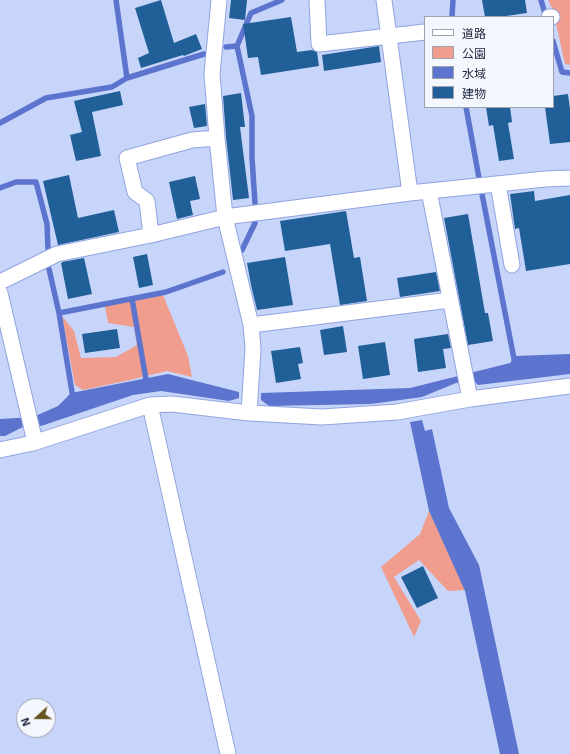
<!DOCTYPE html>
<meta charset="utf-8">
<style>
body{margin:0}
#map{position:relative;width:570px;height:754px;overflow:hidden;background:#c8d5fa;font-family:"Exo 2","Noto Sans JP",sans-serif}
canvas{display:block}
.legend{position:absolute;left:424px;top:16px;width:130px;height:92px;box-sizing:border-box;background:#f4f7fd;border:1px solid #9ea2af;margin:0;padding:5px 7px;list-style:none;font-size:12px;color:#1c233a}
.legend li{display:flex;align-items:center;gap:8px;height:20px}
.legend b{width:20px;border:1px solid #9ea2af}
.north{position:absolute;left:16px;top:698px;width:40px;height:40px;box-sizing:border-box;background:#f4f7fd;border:1px solid #9ea2af;border-radius:50%;rotate:249deg;font-size:11px;font-weight:700;line-height:16px;text-align:center;color:#1c233a}
.north::after{content:'';display:block;margin:auto;width:14px;height:18px;background:#655421;clip-path:polygon(50% 0,100% 100%,50% 72%,0 100%)}
</style>
<div id="map">
<canvas width="570" height="754"></canvas>
<ul class="legend">
<li><b style="height:5px;background:#fff"></b>道路</li>
<li><b style="height:11px;background:#f09d8e"></b>公園</li>
<li><b style="height:11px;background:#5c74ce"></b>水域</li>
<li><b style="height:11px;background:#205f98"></b>建物</li>
</ul>
<div class="north">N</div>
</div>
<script>
const ctx = document.querySelector('canvas').getContext('2d');
ctx.lineJoin = 'round';
function paint(path, color) {
  ctx.fillStyle = color;
  ctx.fill(path, 'evenodd');
}
function stroke(path, color, width, dash) {
  ctx.strokeStyle = color;
  ctx.lineWidth = width;
  ctx.lineCap = dash ? 'butt' : 'round';
  ctx.setLineDash(dash || []);
  ctx.stroke(path);
}
const green = new Path2D(`
 M 548,0 L 570,0 L 570,65 L 565,64 L 553,10 Z
 M 163,295 L 188,356 L 192,377 L 167,371 L 130,380 L 83,390 L 75,385 L 62,316 L 74,331 L 81,358 L 116,357 L 137,345 L 134,327 L 108,323 L 105,306 Z
 M 429,511 L 465,590 L 448,591 L 419,560 L 394,577 L 421,621 L 414,637 L 381,567 L 420,534 Z`);
const water = new Path2D(`
 M 570,354 L 570,374 L 478,385 L 473,380 L 456,383 L 422,397 L 371,404 L 269,406 L 261,400 L 261,393 L 410,388 L 510,363 L 515,356 Z
 M 168,374 L 239,392 L 239,398 L 229,401 L 161,391 L 133,395 L 41,426 L 36,424 L 23,427 L 5,436 L 0,436 L 0,419 L 33,417 L 58,406 L 71,393 Z
 M 422,420 L 425,431 L 432,429 L 449,508 L 479,565 L 519,754 L 500,754 L 465,591 L 429,511 L 410,422 Z`);
const stream = new Path2D(`
 M 116,0 L 127,78
 M 541,0 L 546,17
 M 452,17 L 453,0
 M 553,41 L 562,72 L 570,73
 M 237,46 L 252,116 L 252,158 L 255,203
 M 226,47 L 237,46 L 251,13 L 282,0
 M 466,107 L 479,178
 M 0,123 L 46,98 L 112,87 L 127,78 L 204,54
 M 0,188 L 16,182 L 36,182 L 47,224 L 48,249
 M 482,194 L 515,364
 M 242,250 L 255,223
 M 49,269 L 59,313 L 73,398
 M 132,299 L 147,385
 M 59,313 L 166,292 L 223,272`);
const building = new Path2D(`
 M 161,0 L 174,43 L 196,34 L 202,49 L 184,56 L 183,55 L 141,68 L 138,58 L 149,53 L 135,8 Z
 M 231,0 L 247,0 L 245,20 L 229,18 Z
 M 482,0 L 525,0 L 527,13 L 499,17 L 485,17 Z
 M 291,17 L 297,52 L 312,50 L 317,52 L 319,66 L 261,75 L 258,57 L 248,58 L 243,24 Z
 M 379,46 L 381,62 L 324,71 L 322,55 Z
 M 120,91 L 123,105 L 92,112 L 101,156 L 76,161 L 70,135 L 82,132 L 74,101 Z
 M 241,93 L 245,127 L 240,127 L 249,198 L 233,200 L 226,137 L 223,96 Z
 M 568,94 L 570,109 L 570,142 L 550,144 L 545,107 L 553,107 L 553,96 Z
 M 205,104 L 207,126 L 194,128 L 189,107 Z
 M 486,107 L 510,107 L 512,122 L 508,123 L 514,159 L 499,161 L 493,125 L 489,126 Z
 M 69,175 L 78,218 L 114,210 L 119,232 L 58,245 L 43,181 Z
 M 195,176 L 200,199 L 190,201 L 193,215 L 177,219 L 169,182 Z
 M 534,191 L 535,201 L 570,195 L 570,264 L 526,271 L 519,228 L 515,229 L 510,194 Z
 M 346,211 L 354,258 L 360,257 L 367,301 L 340,305 L 330,244 L 285,251 L 280,221 Z
 M 468,214 L 485,313 L 488,313 L 493,341 L 468,345 L 444,218 Z
 M 147,254 L 153,285 L 139,288 L 133,257 Z
 M 285,257 L 293,305 L 257,310 L 251,285 L 247,263 Z
 M 84,258 L 92,294 L 68,299 L 61,263 L 62,263 L 62,262 Z
 M 436,272 L 440,291 L 400,297 L 397,278 Z
 M 343,326 L 347,352 L 324,355 L 320,330 Z
 M 117,329 L 120,348 L 85,353 L 82,334 Z
 M 448,334 L 451,348 L 443,349 L 446,368 L 418,372 L 414,339 Z
 M 385,342 L 390,375 L 363,379 L 358,346 Z
 M 300,347 L 303,363 L 298,364 L 301,379 L 276,383 L 271,351 Z
 M 423,566 L 438,598 L 417,608 L 401,577 Z`);
const minor = new Path2D(`
 M 219,0 L 212,74 L 217,138 L 225,217 L 251,325 L 253,349 L 249,413
 M 317,0 L 319,44 L 425,32
 M 384,0 L 410,193
 M 549,17 L 552,17
 M 498,184 L 512,265
 M 429,191 L 470,399
 M 151,235 L 147,201 L 135,192 L 127,158 L 192,140 L 217,138
 M 0,282 L 57,254 L 151,235 L 225,217 L 410,193 L 545,179 L 570,178
 M 0,293 L 35,442
 M 251,325 L 450,300
 M 150,405 L 228,754
 M 0,450 L 33,443 L 150,405 L 172,404 L 249,413 L 322,417 L 397,412 L 470,399 L 570,386`);
paint(green, '#f09d8e');
paint(water, '#5c74ce');
stroke(stream, '#5c74ce', 5.5);
paint(building, '#205f98');
stroke(minor, '#91a4de', 17);
stroke(minor, '#fff', 15);
</script>
